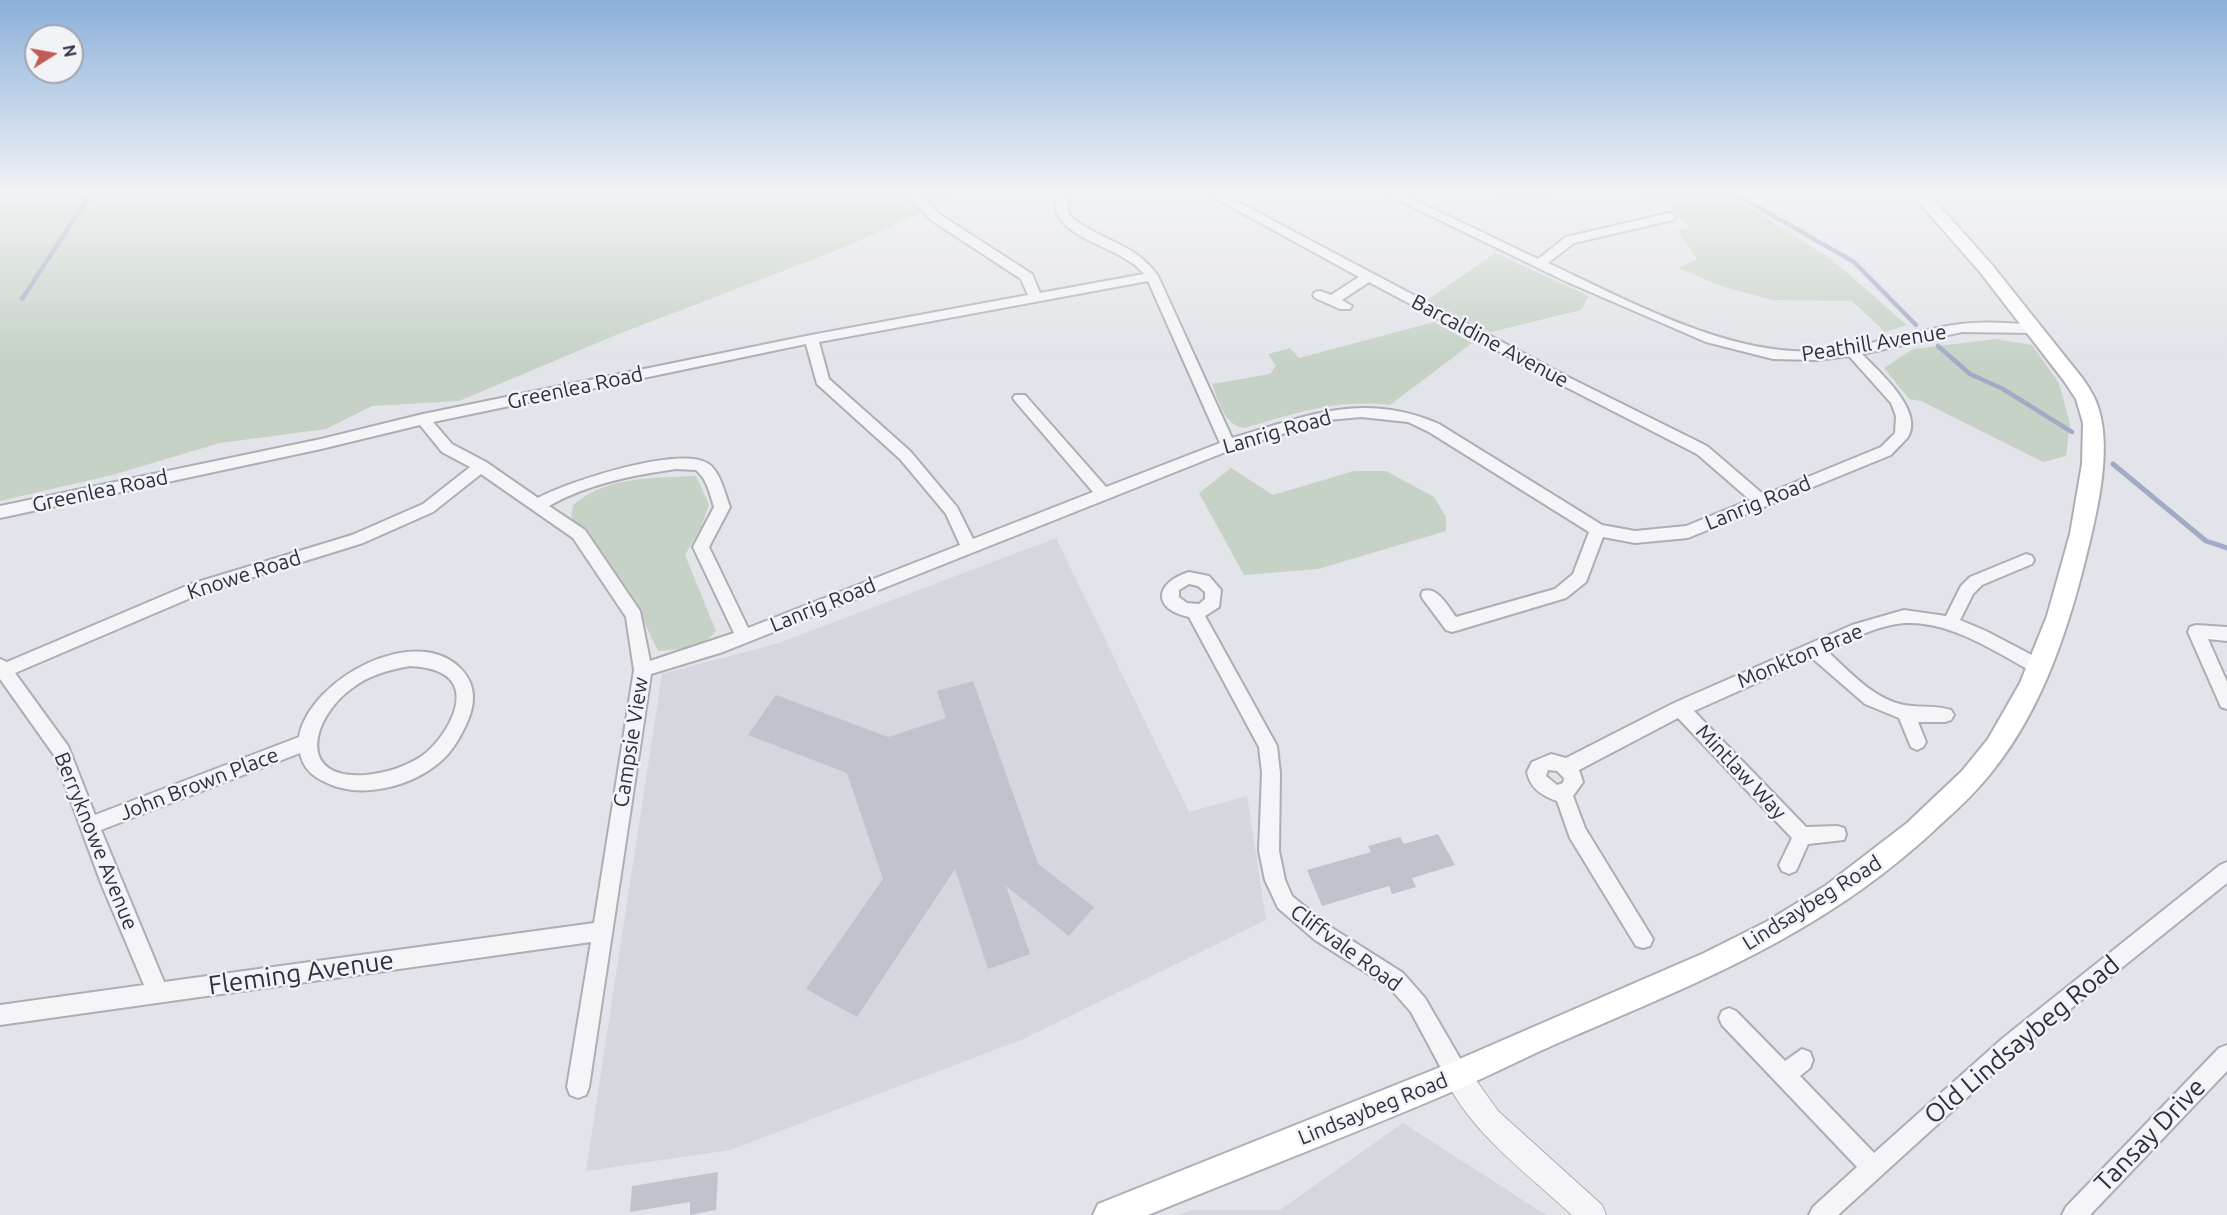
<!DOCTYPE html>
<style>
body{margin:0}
#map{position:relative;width:2227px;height:1215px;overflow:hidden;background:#e2e4e9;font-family:Ubuntu,sans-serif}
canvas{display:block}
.north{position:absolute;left:24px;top:24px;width:60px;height:60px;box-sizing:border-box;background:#f2f3f7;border:2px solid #a3a5ae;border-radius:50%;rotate:79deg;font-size:16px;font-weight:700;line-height:24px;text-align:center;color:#2c2f40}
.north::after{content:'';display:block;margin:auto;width:21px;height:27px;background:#c05c55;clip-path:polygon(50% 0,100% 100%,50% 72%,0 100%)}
</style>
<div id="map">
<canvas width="2227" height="1215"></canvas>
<div class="north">N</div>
</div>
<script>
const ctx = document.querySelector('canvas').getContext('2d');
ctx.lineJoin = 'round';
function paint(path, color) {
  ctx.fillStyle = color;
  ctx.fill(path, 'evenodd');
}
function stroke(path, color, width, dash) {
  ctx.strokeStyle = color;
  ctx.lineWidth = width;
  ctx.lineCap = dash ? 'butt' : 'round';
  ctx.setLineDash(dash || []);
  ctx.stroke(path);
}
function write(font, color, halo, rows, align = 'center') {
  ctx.font = font + ' Ubuntu,sans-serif';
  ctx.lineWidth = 5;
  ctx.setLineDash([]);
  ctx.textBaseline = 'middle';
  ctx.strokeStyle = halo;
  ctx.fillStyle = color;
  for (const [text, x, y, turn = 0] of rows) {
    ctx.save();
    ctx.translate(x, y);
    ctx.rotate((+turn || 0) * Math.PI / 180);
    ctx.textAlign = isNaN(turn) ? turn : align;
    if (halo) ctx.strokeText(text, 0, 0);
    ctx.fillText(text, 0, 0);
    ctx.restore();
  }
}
const built = new Path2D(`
 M 1056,538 L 1189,812 L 1247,796 L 1266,920 L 1021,1040 L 730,1150 L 586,1171 L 662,674 L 779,643 Z
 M 1403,1123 L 1546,1215 L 1178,1215 L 1192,1210 L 1280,1210 Z`);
const green = new Path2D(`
 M 0,192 L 964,192 L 848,246 L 616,335 L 459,401 L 372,406 L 326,429 L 220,443 L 112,475 L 0,501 Z
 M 1489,192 L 1578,192 L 1510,204 Z
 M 1635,192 L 1726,192 L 1831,259 L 1907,325 L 1885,332 L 1852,301 L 1772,300 L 1721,286 L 1678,268 L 1697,259 L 1677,231 L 1691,228 L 1665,204 L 1651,207 Z
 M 1495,253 L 1589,296 L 1581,310 L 1491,332 L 1427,300 Z
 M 1434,322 L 1472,343 L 1390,405 C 1336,399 1296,413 1245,428 C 1224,426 1219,401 1212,384 L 1270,374 L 1276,366 L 1268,354 L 1290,348 L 1299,358 Z
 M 1996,339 L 2032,345 L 2059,383 L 2070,424 L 2066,456 L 2043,462 L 1921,401 L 1909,399 L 1884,368 L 1913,349 Z
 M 1231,468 L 1273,495 L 1354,471 L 1386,471 L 1434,497 L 1446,517 L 1446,531 L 1318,569 L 1244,575 L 1199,493 Z
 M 696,476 L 709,504 L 701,528 L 685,555 L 716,631 C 703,648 678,650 658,651 L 638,609 L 571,517 L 573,505 C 607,476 653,478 696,476 Z`);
const streamFar1 = new Path2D(`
 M 1732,192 L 1854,262 L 1916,325
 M 22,299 L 92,192
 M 1938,346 L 1970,374 L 2003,389 L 2072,432`);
const stream = new Path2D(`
 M 2113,464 L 2206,541 L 2227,548`);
const building = new Path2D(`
 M 973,681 L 1038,864 L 1094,907 L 1069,936 L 1006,886 L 1030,954 L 988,969 L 955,869 L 857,1017 L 806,989 L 883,879 L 847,773 L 748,735 L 776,695 L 888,737 L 946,718 L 937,691 Z
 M 1438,834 L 1455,865 L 1412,878 L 1416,887 L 1392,894 L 1389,886 L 1322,906 L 1307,870 L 1371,852 L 1368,846 L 1400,837 L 1404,844 Z
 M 718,1172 L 716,1210 L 690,1215 L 690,1202 L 630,1212 L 632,1186 Z`);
const minor = new Path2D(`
 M 915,192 L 919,193 L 939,214 L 1032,274 L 1040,293 L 1144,274 C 1122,244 1039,237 1059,192 L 1071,192 L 1067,201 L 1069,215 C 1098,241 1135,242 1158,276 L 1232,438 C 1308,416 1362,391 1439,424 L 1602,525 L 1635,531 L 1686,526 L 1750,500 L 1697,454 L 1560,384 L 1369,282 L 1342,300 L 1352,306 L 1350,309 L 1340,309 L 1315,298 L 1313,295 L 1315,292 L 1320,291 L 1331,295 L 1359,277 L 1204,192 L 1219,192 L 1570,378 L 1707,446 L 1764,495 L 1881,447 L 1895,433 L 1896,416 L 1891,403 L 1849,356 L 1817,360 L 1773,359 L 1706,342 L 1565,281 L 1382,192 L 1398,192 L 1538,259 L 1566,237 L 1669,213 L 1673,214 L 1675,217 L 1673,220 L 1574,243 L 1548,263 C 1627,300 1730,357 1818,351 C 1867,348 1913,330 1961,324 C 1985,321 2010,323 2034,325 L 2041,329 L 2034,333 L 1962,332 L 1862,354 C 1878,371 1924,410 1908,437 C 1903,443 1896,449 1891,455 L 1688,538 L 1635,543 L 1603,537 L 1586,582 L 1566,598 L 1452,632 L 1446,630 L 1423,599 L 1421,595 L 1423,591 C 1438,586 1448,607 1456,617 L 1555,589 L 1573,574 L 1589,532 L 1429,432 L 1408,422 L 1361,417 L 1328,420 L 1233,449 L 723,652 L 651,674 L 589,1087 L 586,1095 L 578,1098 L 570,1095 L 567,1087 L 591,942 L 0,1025 L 0,1005 L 144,985 L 101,883 L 54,755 L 0,679 L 0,659 L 7,662 L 191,584 L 352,535 L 423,504 L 470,467 L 442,452 L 420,425 L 321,449 L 0,518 L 0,506 L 321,439 L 423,414 L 811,335 L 1028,295 L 1021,279 L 931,220 L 909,196 ZM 1148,281 L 1220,443 L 1106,487 L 1025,395 L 1015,395 L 1013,398 L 1015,401 L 1093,492 L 973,539 L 957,507 L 910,451 L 829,379 L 819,342 ZM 806,344 L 817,384 L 900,459 L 946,514 L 960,545 L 748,628 L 709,547 L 730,507 C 725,494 720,470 707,463 C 677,446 567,482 538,498 L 486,462 L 452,444 L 433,422 ZM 676,469 L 696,470 C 707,479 710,494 714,507 L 693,547 L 734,633 L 650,661 L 640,611 L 585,530 L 549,506 C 587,484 633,475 676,469 ZM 481,474 L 573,538 L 626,617 L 634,670 L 594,923 L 164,982 L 101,830 L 300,753 C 303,768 312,776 325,782 C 360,800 411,787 440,762 C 452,752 459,739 466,725 C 475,706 477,686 462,670 C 418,621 310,678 299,737 L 95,815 L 68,746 L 15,673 L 202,593 L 363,543 L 433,512 ZM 410,666 C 422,667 434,668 445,675 C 474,695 442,742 422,756 C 405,767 386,773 366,775 C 296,780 311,719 351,689 C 368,675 389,670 410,666 Z
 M 2026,554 L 2032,556 L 2034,560 L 2032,564 L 1982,585 L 1973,594 L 1960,620 L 1986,631 L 2045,662 L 2048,667 L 2045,672 L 2039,674 L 2033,672 C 1994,651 1951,621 1905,623 C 1878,625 1851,639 1827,651 C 1849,671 1873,699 1904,705 C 1919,708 1937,705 1951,710 L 1954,715 L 1951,720 L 1945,722 L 1918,722 L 1926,742 L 1923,747 L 1917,750 L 1911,747 L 1899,718 L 1865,704 L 1812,658 L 1694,711 L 1806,827 L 1837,826 L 1844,828 L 1846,834 L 1844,840 L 1808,844 L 1796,871 L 1789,874 L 1782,871 L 1779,865 L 1792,838 L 1678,718 L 1579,770 L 1583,782 L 1573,796 L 1585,828 L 1653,939 L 1650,946 L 1643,948 L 1636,946 L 1570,838 L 1557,801 C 1542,796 1530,788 1527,772 L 1532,762 L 1551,754 L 1566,758 L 1674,703 L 1852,625 L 1904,610 L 1946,616 L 1961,586 L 1970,577 ZM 1548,770 L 1557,771 L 1564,778 L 1563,783 L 1557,785 L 1546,776 Z
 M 1189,572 L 1209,576 L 1221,590 L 1219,607 L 1205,616 L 1277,746 L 1280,773 L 1279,851 L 1285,880 L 1292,896 L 1329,926 L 1403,973 L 1425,998 L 1465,1067 L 1468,1075 L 1465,1083 L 1457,1086 L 1449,1083 L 1411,1012 L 1389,987 L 1315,940 L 1278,908 L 1265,880 L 1259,851 L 1262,773 L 1259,747 L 1189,617 C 1152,609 1154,583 1189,572 ZM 1189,584 L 1198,586 L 1205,592 L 1205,599 L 1199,604 L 1187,603 L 1179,597 L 1179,590 Z
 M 2196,625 L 2227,627 L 2227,641 L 2208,639 L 2227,682 L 2227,709 L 2221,707 L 2188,632 L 2190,627 Z
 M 2227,862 L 2227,883 L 2017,1052 L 1838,1215 L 1809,1215 L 1813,1207 L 1857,1167 L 1722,1025 L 1719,1018 L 1722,1011 L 1729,1008 L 1736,1011 L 1785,1061 L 1802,1049 L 1810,1052 L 1813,1060 L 1810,1068 L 1800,1076 L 1874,1153 L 2003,1038 L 2220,865 Z
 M 2227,1045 L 2227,1071 L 2090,1215 L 2062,1215 L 2066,1207 L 2219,1048 Z`);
const tertiary = new Path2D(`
 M 1457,1062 L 1466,1066 L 1498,1111 L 1602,1205 L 1606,1215 L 1572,1215 C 1529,1175 1467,1130 1444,1075 L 1448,1066 Z`);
const secondary = new Path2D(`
 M 1910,192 L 1927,192 L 1992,265 L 2083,379 C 2090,389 2096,399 2099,410 C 2112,453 2096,517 2085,561 C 2067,633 2041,710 1994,769 C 1978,790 1960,807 1941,824 C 1825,934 1701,981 1558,1043 C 1526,1057 1495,1073 1463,1087 C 1359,1132 1253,1172 1148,1215 L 1093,1215 L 1098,1204 L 1448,1064 L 1704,953 L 1766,922 L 1825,886 L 1907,823 L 1962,771 L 1988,739 L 2020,683 L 2047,616 L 2070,534 L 2082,464 L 2083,423 L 2076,399 L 2064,381 L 1980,272 Z`);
const streetNames = [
 ["Barcaldine Avenue",1490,341,28],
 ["Peathill Avenue",1874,343,-9],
 ["Greenlea Road",575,388,-12],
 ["Lanrig Road",1277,432,-16],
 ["Greenlea Road",100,491,-12],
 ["Lanrig Road",1758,503,-22],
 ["Knowe Road",244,575,-18],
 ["Lanrig Road",823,605,-22],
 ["Monkton Brae",1800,656,-23],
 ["Campsie View",631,742,-81],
 ["Mintlaw Way",1741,772,47],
 ["John Brown Place",199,784,-21],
 ["Berryknowe Avenue",96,841,68],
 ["Lindsaybeg Road",1812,903,-32],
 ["Cliffvale Road",1346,948,36],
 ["Lindsaybeg Road",1373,1109,-22]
];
const nearStreetnames = [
 ["Fleming Avenue",301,973,-8],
 ["Old Lindsaybeg Road",2022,1040,-40],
 ["Tansay Drive",2150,1135,-46]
];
paint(built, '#d5d6de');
paint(green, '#c5d2c5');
stroke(streamFar1, '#a1abc5', 4.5);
stroke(stream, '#a1abc5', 5);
paint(building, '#c0c2cc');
stroke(minor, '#abaeb6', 4);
stroke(tertiary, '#abaeb6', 2);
stroke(secondary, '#abaeb6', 4);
paint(minor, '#f5f5f8');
paint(tertiary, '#f5f5f8');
paint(secondary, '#fff');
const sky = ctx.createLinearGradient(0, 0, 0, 362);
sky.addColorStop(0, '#8bb0da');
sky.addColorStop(0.53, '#f2f3f5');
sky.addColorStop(1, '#f2f3f500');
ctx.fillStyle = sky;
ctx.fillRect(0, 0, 2227, 362);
write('21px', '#2c2f40', '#f2f3f7', streetNames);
write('26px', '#2c2f40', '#f2f3f7', nearStreetnames);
</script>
